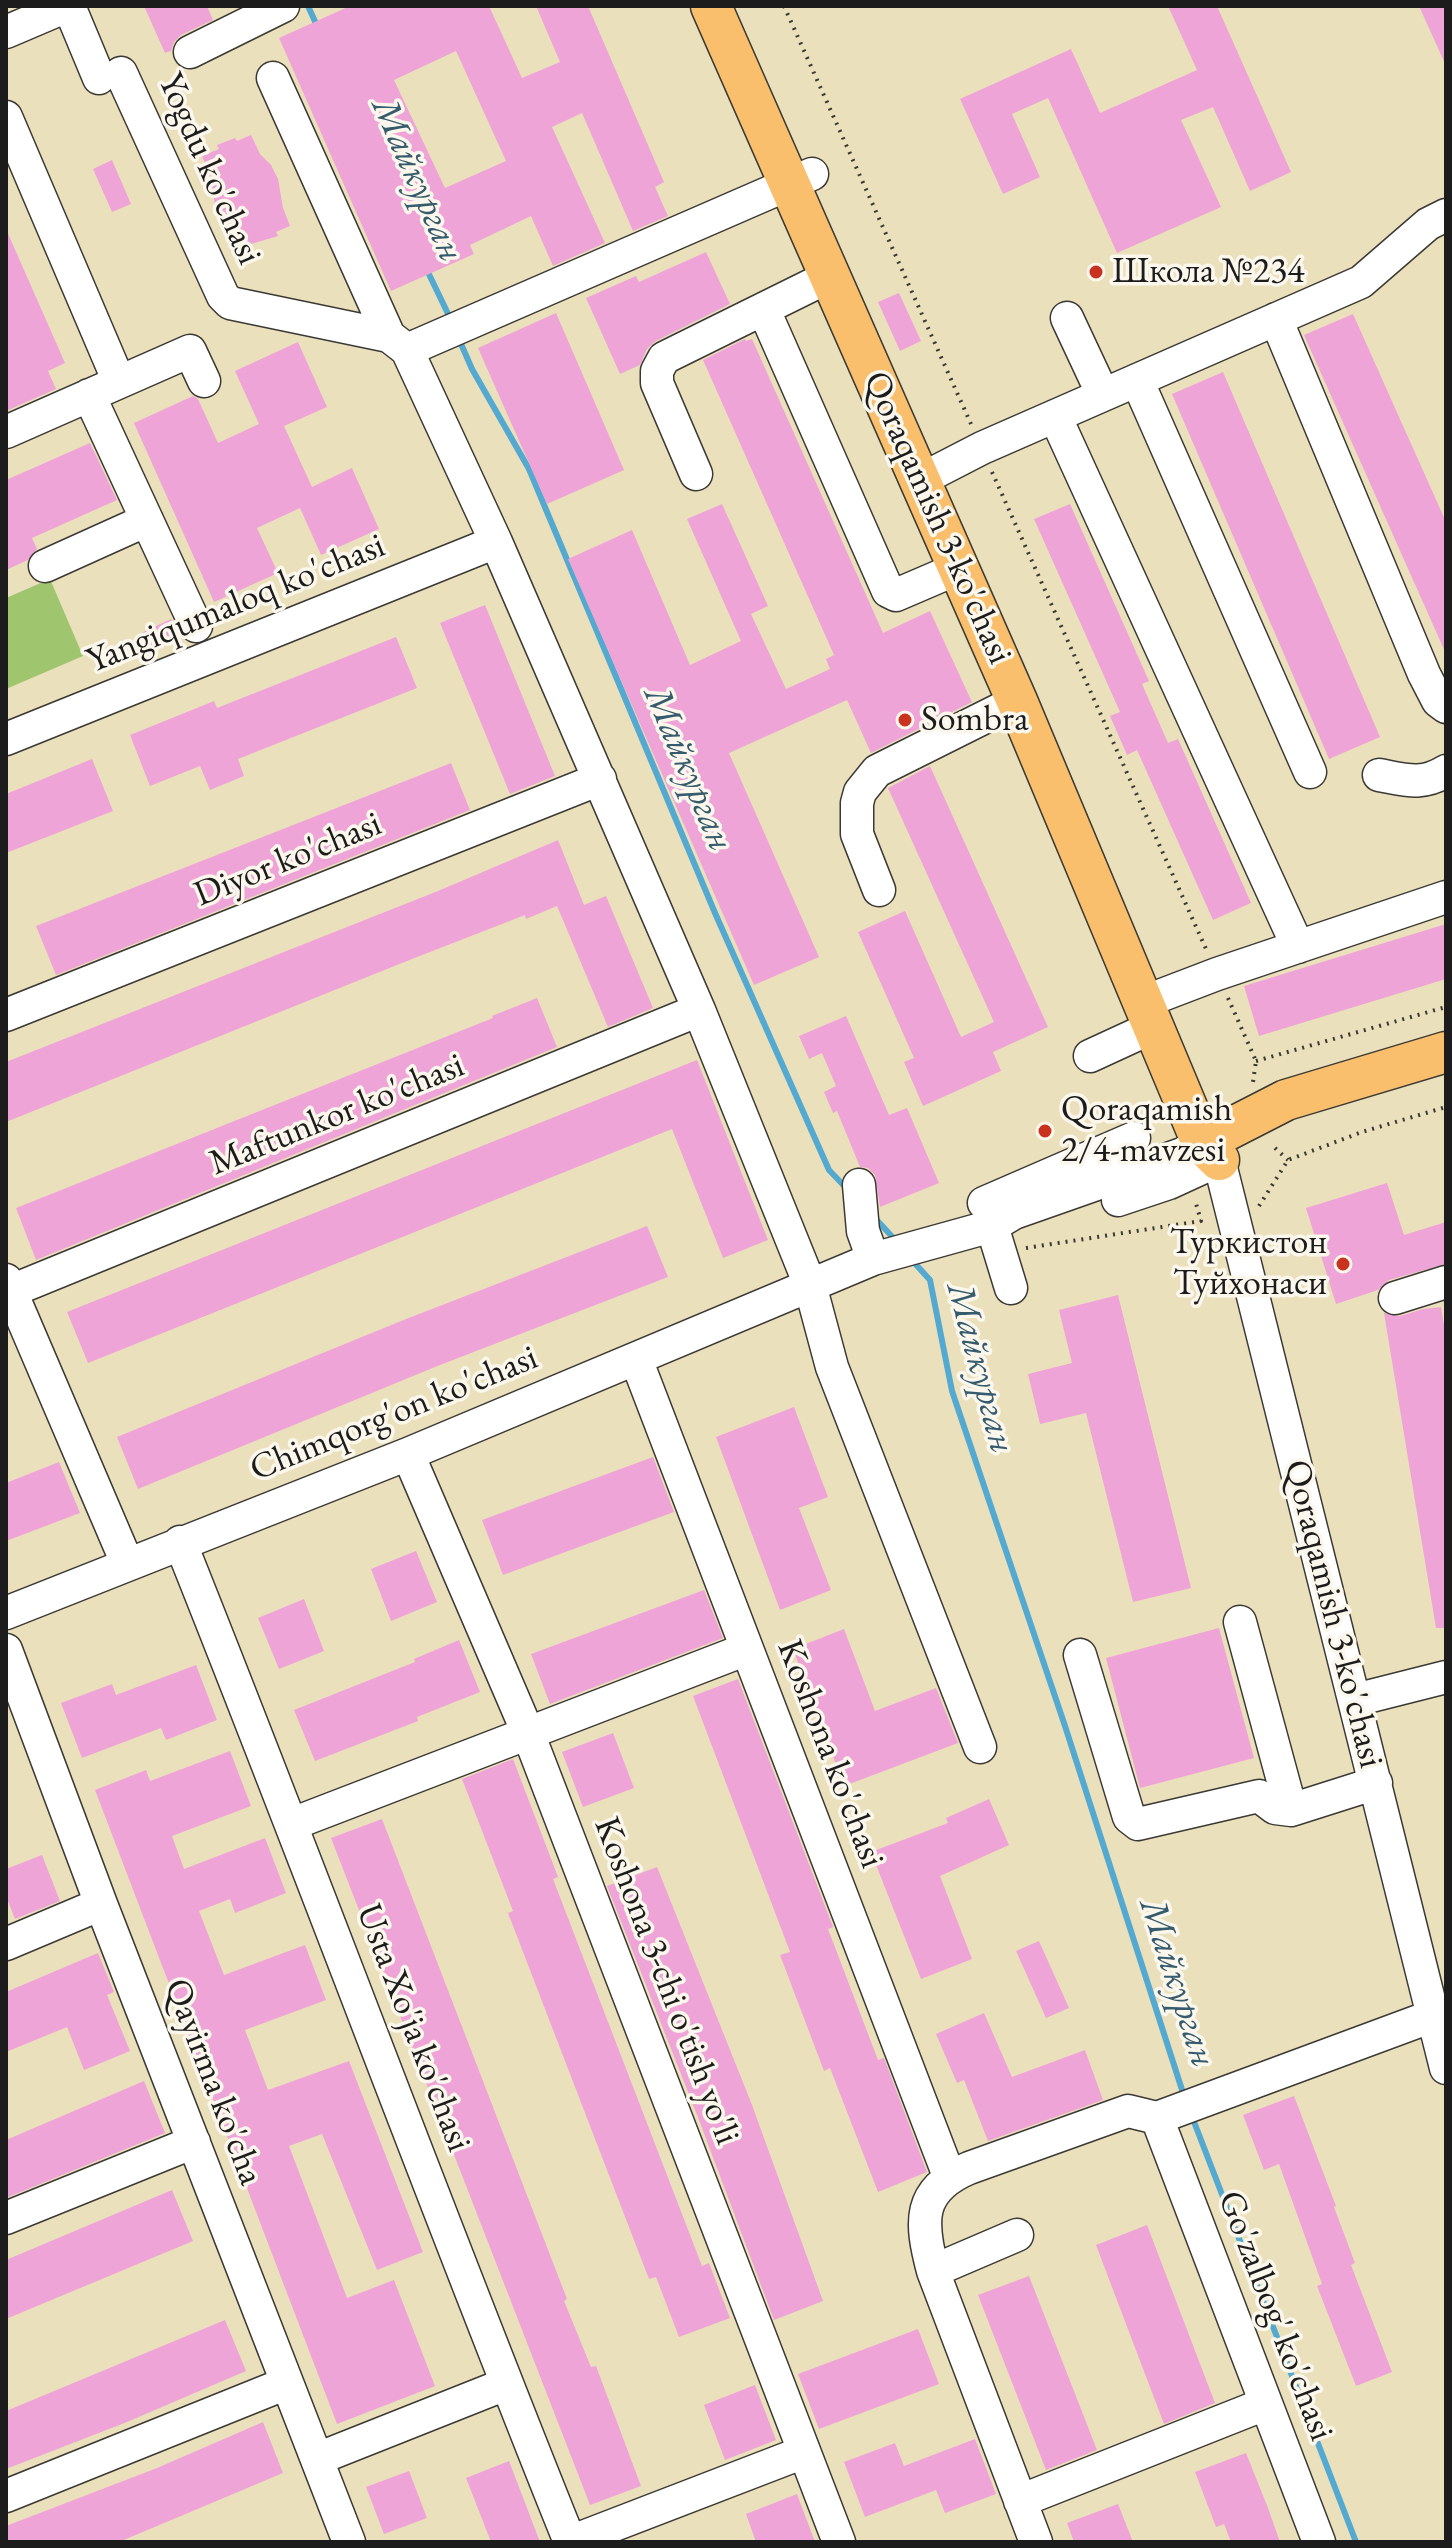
<!DOCTYPE html>
<meta charset="utf-8">
<style>
body{margin:0}
#map{position:relative;width:1452px;height:2548px;overflow:hidden;background:#ebe0bc;font-family:"EB Garamond",serif}
canvas{display:block}
.frame{position:absolute;inset:0;border:8px solid #1c1c1c;pointer-events:none}
</style>
<div id="map">
<canvas width="1452" height="2548"></canvas>
<div class="frame"></div>
</div>
<script>
const ctx = document.querySelector('canvas').getContext('2d');
ctx.lineJoin = 'round';
function paint(path, color) {
  ctx.fillStyle = color;
  ctx.fill(path, 'evenodd');
}
function stroke(path, color, width, dash) {
  ctx.strokeStyle = color;
  ctx.lineWidth = width;
  ctx.lineCap = dash ? 'butt' : 'round';
  ctx.setLineDash(dash || []);
  ctx.stroke(path);
}
function write(font, color, halo, rows, align = 'center') {
  ctx.font = font + ' "EB Garamond",serif';
  ctx.lineWidth = 7;
  ctx.setLineDash([]);
  ctx.textBaseline = 'middle';
  ctx.strokeStyle = halo;
  ctx.fillStyle = color;
  for (const [text, x, y, turn = 0] of rows) {
    ctx.save();
    ctx.translate(x, y);
    ctx.rotate((+turn || 0) * Math.PI / 180);
    ctx.textAlign = isNaN(turn) ? turn : align;
    if (halo) ctx.strokeText(text, 0, 0);
    ctx.fillText(text, 0, 0);
    ctx.restore();
  }
}
const green = new Path2D(`
 M 50,579 L 83,656 L 6,689 L 6,598 Z`);
const stream = new Path2D(`
 M 308,6 L 318,28
 M 426,268 L 451,320
 M 458,337 L 472,369 L 529,469 L 715,913 L 829,1170 L 849,1191
 M 873,1216 L 898,1243
 M 910,1258 L 930,1280 L 952,1391 L 1065,1726 L 1184,2096
 M 1191,2114 L 1356,2542`);
const building = new Path2D(`
 M 144,6 L 207,6 L 213,20 L 181,35 L 174,42 L 171,51 L 165,53 Z
 M 350,6 L 489,6 L 522,78 L 560,62 L 536,6 L 588,6 L 664,182 L 655,187 L 668,216 L 633,231 L 582,113 L 552,127 L 605,243 L 553,266 L 531,216 L 470,245 L 474,254 L 391,291 L 279,38 ZM 456,51 L 506,161 L 445,188 L 394,80 Z
 M 1168,6 L 1217,6 L 1291,172 L 1250,191 L 1213,107 L 1181,120 L 1221,207 L 1117,253 L 1048,98 L 1012,114 L 1040,177 L 1003,194 L 960,99 L 1071,49 L 1100,113 L 1197,70 Z
 M 1419,6 L 1446,6 L 1446,66 Z
 M 251,135 L 260,154 L 271,165 L 278,179 L 283,208 L 290,226 L 276,232 L 278,236 L 241,247 L 233,229 L 215,205 L 210,175 L 202,156 L 219,149 L 217,145 L 235,138 L 237,141 Z
 M 112,160 L 131,204 L 112,212 L 93,169 Z
 M 6,229 L 65,363 L 48,371 L 56,389 L 6,411 Z
 M 706,252 L 730,304 L 656,341 L 647,349 L 640,365 L 620,374 L 586,298 L 636,276 L 639,282 Z
 M 899,293 L 921,341 L 900,351 L 878,302 Z
 M 556,313 L 624,470 L 547,504 L 478,348 Z
 M 1353,314 L 1446,522 L 1446,654 L 1304,335 Z
 M 745,339 L 746,341 L 752,339 L 883,633 L 930,611 L 972,702 L 871,753 L 847,700 L 729,753 L 819,957 L 754,985 L 568,559 L 632,530 L 690,665 L 741,641 L 687,519 L 722,504 L 768,606 L 751,614 L 786,689 L 830,669 L 826,659 L 834,655 L 703,360 Z
 M 298,342 L 327,407 L 284,426 L 312,487 L 352,468 L 379,529 L 321,555 L 300,508 L 257,528 L 278,573 L 214,602 L 134,423 L 193,396 L 198,399 L 218,443 L 259,424 L 235,371 Z
 M 1223,372 L 1380,737 L 1329,759 L 1172,394 Z
 M 90,443 L 117,500 L 32,538 L 37,549 L 28,560 L 6,570 L 6,480 Z
 M 1070,504 L 1149,681 L 1142,684 L 1168,743 L 1178,739 L 1251,903 L 1213,920 L 1137,750 L 1127,755 L 1110,716 L 1120,712 L 1034,519 Z
 M 485,605 L 555,776 L 510,794 L 440,623 Z
 M 171,619 L 180,639 L 148,654 L 139,634 Z
 M 396,637 L 417,688 L 238,759 L 244,776 L 210,790 L 200,766 L 150,786 L 130,735 L 214,701 L 217,708 Z
 M 92,759 L 113,811 L 6,853 L 6,794 Z
 M 451,763 L 470,810 L 56,975 L 36,926 Z
 M 930,766 L 1048,1027 L 993,1052 L 1001,1071 L 923,1106 L 904,1062 L 914,1058 L 858,932 L 905,911 L 961,1037 L 994,1022 L 888,788 Z
 M 558,840 L 584,905 L 606,896 L 653,1008 L 608,1027 L 557,906 L 526,919 L 525,915 L 412,959 L 6,1122 L 6,1062 L 438,891 Z
 M 1446,924 L 1446,979 L 1259,1036 L 1244,986 Z
 M 537,998 L 557,1047 L 36,1260 L 16,1208 L 493,1018 L 492,1016 Z
 M 846,1016 L 889,1115 L 907,1108 L 939,1183 L 880,1207 L 875,1175 L 868,1168 L 860,1167 L 837,1111 L 833,1113 L 824,1092 L 836,1086 L 822,1053 L 809,1059 L 799,1036 Z
 M 697,1060 L 768,1240 L 723,1258 L 672,1129 L 88,1363 L 67,1312 Z
 M 1387,1183 L 1404,1235 L 1446,1222 L 1446,1264 L 1389,1280 L 1378,1290 L 1336,1304 L 1306,1208 Z
 M 647,1226 L 668,1277 L 440,1365 L 138,1489 L 117,1437 L 406,1319 Z
 M 1118,1295 L 1191,1588 L 1133,1602 L 1086,1413 L 1040,1424 L 1028,1374 L 1072,1363 L 1059,1310 Z
 M 1441,1307 L 1446,1337 L 1446,1628 L 1436,1628 L 1384,1313 L 1400,1316 L 1423,1309 Z
 M 794,1407 L 828,1497 L 799,1508 L 831,1590 L 780,1610 L 716,1437 Z
 M 653,1457 L 674,1512 L 503,1575 L 482,1520 Z
 M 59,1462 L 80,1513 L 6,1541 L 6,1483 Z
 M 416,1551 L 437,1602 L 391,1621 L 371,1569 Z
 M 704,1590 L 723,1638 L 550,1704 L 531,1654 Z
 M 304,1599 L 324,1651 L 279,1669 L 258,1618 Z
 M 1219,1628 L 1254,1758 L 1140,1788 L 1106,1658 Z
 M 844,1629 L 875,1711 L 936,1688 L 958,1743 L 844,1786 L 793,1649 Z
 M 459,1640 L 480,1692 L 417,1717 L 418,1721 L 315,1761 L 294,1710 L 415,1662 L 414,1659 Z
 M 196,1665 L 217,1720 L 166,1740 L 161,1728 L 82,1758 L 61,1703 L 112,1684 L 116,1695 Z
 M 738,1679 L 833,1927 L 828,1929 L 878,2060 L 884,2058 L 927,2172 L 878,2192 L 830,2068 L 824,2071 L 780,1955 L 790,1952 L 693,1696 Z
 M 613,1733 L 634,1788 L 583,1807 L 562,1752 Z
 M 230,1751 L 251,1806 L 172,1836 L 184,1869 L 265,1838 L 286,1893 L 235,1913 L 230,1899 L 199,1911 L 224,1975 L 305,1945 L 326,2000 L 245,2030 L 268,2090 L 349,2061 L 423,2252 L 377,2270 L 322,2134 L 289,2146 L 347,2298 L 394,2280 L 435,2386 L 337,2424 L 95,1790 L 146,1770 L 150,1781 Z
 M 513,1759 L 558,1877 L 553,1879 L 702,2266 L 709,2263 L 730,2318 L 679,2337 L 656,2277 L 649,2279 L 508,1913 L 513,1911 L 462,1779 Z
 M 989,1799 L 1009,1845 L 940,1876 L 972,1959 L 921,1979 L 871,1852 L 948,1823 L 946,1818 Z
 M 382,1819 L 567,2299 L 564,2301 L 591,2367 L 596,2366 L 641,2486 L 590,2505 L 331,1838 Z
 M 42,1855 L 60,1901 L 15,1919 L 6,1896 L 6,1869 Z
 M 657,1867 L 752,2105 L 823,2301 L 774,2320 L 699,2120 L 607,1886 Z
 M 1039,1941 L 1069,2008 L 1046,2018 L 1016,1951 Z
 M 98,1953 L 114,1992 L 107,1995 L 130,2051 L 84,2070 L 67,2027 L 6,2052 L 6,1992 Z
 M 984,2013 L 1012,2077 L 1085,2050 L 1103,2100 L 988,2141 L 964,2080 L 957,2083 L 936,2034 Z
 M 144,2081 L 165,2133 L 6,2198 L 6,2140 Z
 M 1294,2096 L 1336,2206 L 1334,2207 L 1355,2263 L 1351,2265 L 1392,2372 L 1356,2386 L 1317,2286 L 1322,2284 L 1279,2164 L 1264,2170 L 1243,2115 Z
 M 172,2190 L 193,2241 L 6,2319 L 6,2260 Z
 M 1147,2225 L 1215,2403 L 1164,2424 L 1096,2245 Z
 M 1029,2276 L 1097,2450 L 1046,2470 L 978,2295 Z
 M 225,2320 L 246,2371 L 127,2422 L 6,2469 L 6,2411 Z
 M 918,2329 L 939,2384 L 819,2429 L 798,2374 Z
 M 755,2385 L 776,2440 L 725,2460 L 704,2405 Z
 M 263,2422 L 283,2473 L 119,2542 L 6,2542 L 6,2526 L 157,2468 Z
 M 975,2439 L 996,2494 L 945,2513 L 936,2490 L 865,2517 L 844,2462 L 895,2443 L 904,2466 Z
 M 1246,2453 L 1268,2508 L 1280,2542 L 1231,2542 L 1224,2524 L 1216,2527 L 1195,2472 Z
 M 509,2461 L 540,2542 L 491,2542 L 466,2478 Z
 M 409,2471 L 427,2518 L 384,2534 L 366,2487 Z
 M 797,2494 L 815,2542 L 756,2542 L 746,2514 Z
 M 1118,2504 L 1133,2542 L 1074,2542 L 1067,2523 Z`);
const path = new Path2D(`
 M 784,6 L 971,424
 M 992,472 L 1206,949
 M 1228,998 L 1256,1061 L 1253,1082
 M 1256,1061 L 1446,1007
 M 1275,1148 L 1288,1160
 M 1259,1206 L 1288,1160 L 1362,1132 L 1446,1107
 M 1026,1248 L 1201,1221 L 1195,1200`);
const minor = new Path2D(`
 M 69,6 L 99,78
 M 6,32 L 67,6
 M 190,52 L 283,6
 M 121,73 L 223,296 L 230,303 L 389,336 L 407,350 L 496,542 L 699,1010 L 810,1285 L 832,1367 L 980,1747
 M 273,78 L 389,336
 M 6,117 L 119,382
 M 764,310 L 888,591 L 896,595 L 959,568
 M 1067,318 L 1103,395
 M 1276,319 L 1424,674 L 1438,701 L 1446,707
 M 407,350 L 812,174
 M 1137,380 L 1310,772
 M 89,395 L 196,626
 M 1055,416 L 1298,947
 M 6,432 L 190,351 L 204,381
 M 696,474 L 657,383 L 657,371 L 664,358 L 830,276
 M 920,480 L 982,448 L 1361,282 L 1428,224 L 1446,215
 M 45,566 L 147,520
 M 6,739 L 496,542
 M 1379,775 C 1406,780 1422,786 1446,771
 M 879,890 L 857,834 L 857,803 L 860,792 L 877,771 L 1017,701
 M 1162,995 L 1217,974 L 1446,897
 M 6,1015 L 600,779
 M 1090,1056 L 1153,1027
 M 859,1185 L 863,1231 L 873,1259
 M 1118,1200 L 1169,1183 L 1219,1160 L 1446,2068
 M 984,1203 L 1134,1138
 M 992,1226 L 1011,1288
 M 6,1280 L 127,1563
 M 6,1293 L 699,1010
 M 1395,1298 L 1446,1282
 M 636,1359 L 949,2176
 M 408,1454 L 528,1733 L 839,2542
 M 180,1542 C 313,1874 436,2210 570,2542 L 804,2452
 M 6,1613 L 408,1454 L 873,1259 L 992,1226 L 1014,1213 L 1182,1154 L 1202,1143
 M 1240,1622 L 1291,1810
 M 6,1650 L 101,1904 L 349,2542
 M 1080,1655 L 1129,1817 L 1138,1824 L 1259,1796 L 1275,1808 L 1291,1810 L 1376,1783
 M 1355,1700 L 1446,1677
 M 292,1824 L 747,1649
 M 6,1944 L 101,1904
 M 1157,2118 L 1319,2542
 M 6,2218 L 194,2142
 M 933,2271 L 1017,2235
 M 317,2459 L 506,2384
 M 6,2496 L 287,2383
 M 1020,2501 L 1265,2404
 M 1036,2542 L 933,2271 C 920,2222 917,2190 969,2168 L 1128,2111 L 1157,2118 L 1446,2011`);
const major = new Path2D(`
 M 711,6 L 1017,701 L 1202,1143 L 1219,1160
 M 1202,1143 L 1286,1100 L 1446,1052`);
const markers = [
 [1096,272,8,"#c8321e"],
 [905,720,8,"#c8321e"],
 [1045,1131,8,"#c8321e"],
 [1343,1264,8,"#c8321e"]
];
const streetNames = [
 ["Yogdu ko'chasi",209,169,66],
 ["Qoraqamish 3-ko'chasi",937,518,66],
 ["Yangiqumaloq ko'chasi",236,604,-22],
 ["Diyor ko'chasi",288,860,-22],
 ["Maftunkor ko'chasi",337,1115,-22],
 ["Chimqorg'on ko'chasi",394,1414,-22],
 ["Qoraqamish 3-ko'chasi",1333,1614,76],
 ["Koshona ko'chasi",830,1754,69],
 ["Koshona 3-chi o'tish yo'li",666,1981,69],
 ["Usta Xo'ja ko'chasi",413,2028,69],
 ["Qayirma ko'cha",213,2082,69],
 ["Go'zalbog' ko'chasi",1275,2316,69]
];
const poiNames = [
 ["Школа №234",1112,272],
 ["Sombra",921,720],
 ["Qoraqamish",1061,1110],
 ["2/4-mavzesi",1061,1151],
 ["Туркистон",1327,1243,"right"],
 ["Туйхонаси",1327,1284,"right"]
];
const waterNames = [
 ["Майкурган",417,180,66],
 ["Майкурган",688,769,67],
 ["Майкурган",980,1368,75],
 ["Майкурган",1177,1983,72]
];
paint(green, '#a0c56f');
stroke(stream, '#54a9d0', 6);
paint(building, '#efa4d7');
stroke(minor, '#3b3934', 35);
stroke(major, '#3b3934', 43);
stroke(path, '#3b3934', 4, [2, 6]);
stroke(minor, '#fff', 32);
stroke(major, '#f9bf6c', 40);
for (const [x, y, r, color] of markers) {
  const dot = new Path2D();
  dot.arc(x, y, r, 0, 2 * Math.PI);
  ctx.fillStyle = color;
  ctx.fill(dot);
  stroke(dot, '#fbf7ec', 3);
}
write('36px', '#1c1c1c', '#fbf7ec', streetNames);
write('36px', '#1c1c1c', '#fbf7ec', poiNames, 'left');
write('italic 38px', '#355b6d', '#fbf7ec', waterNames);
</script>
